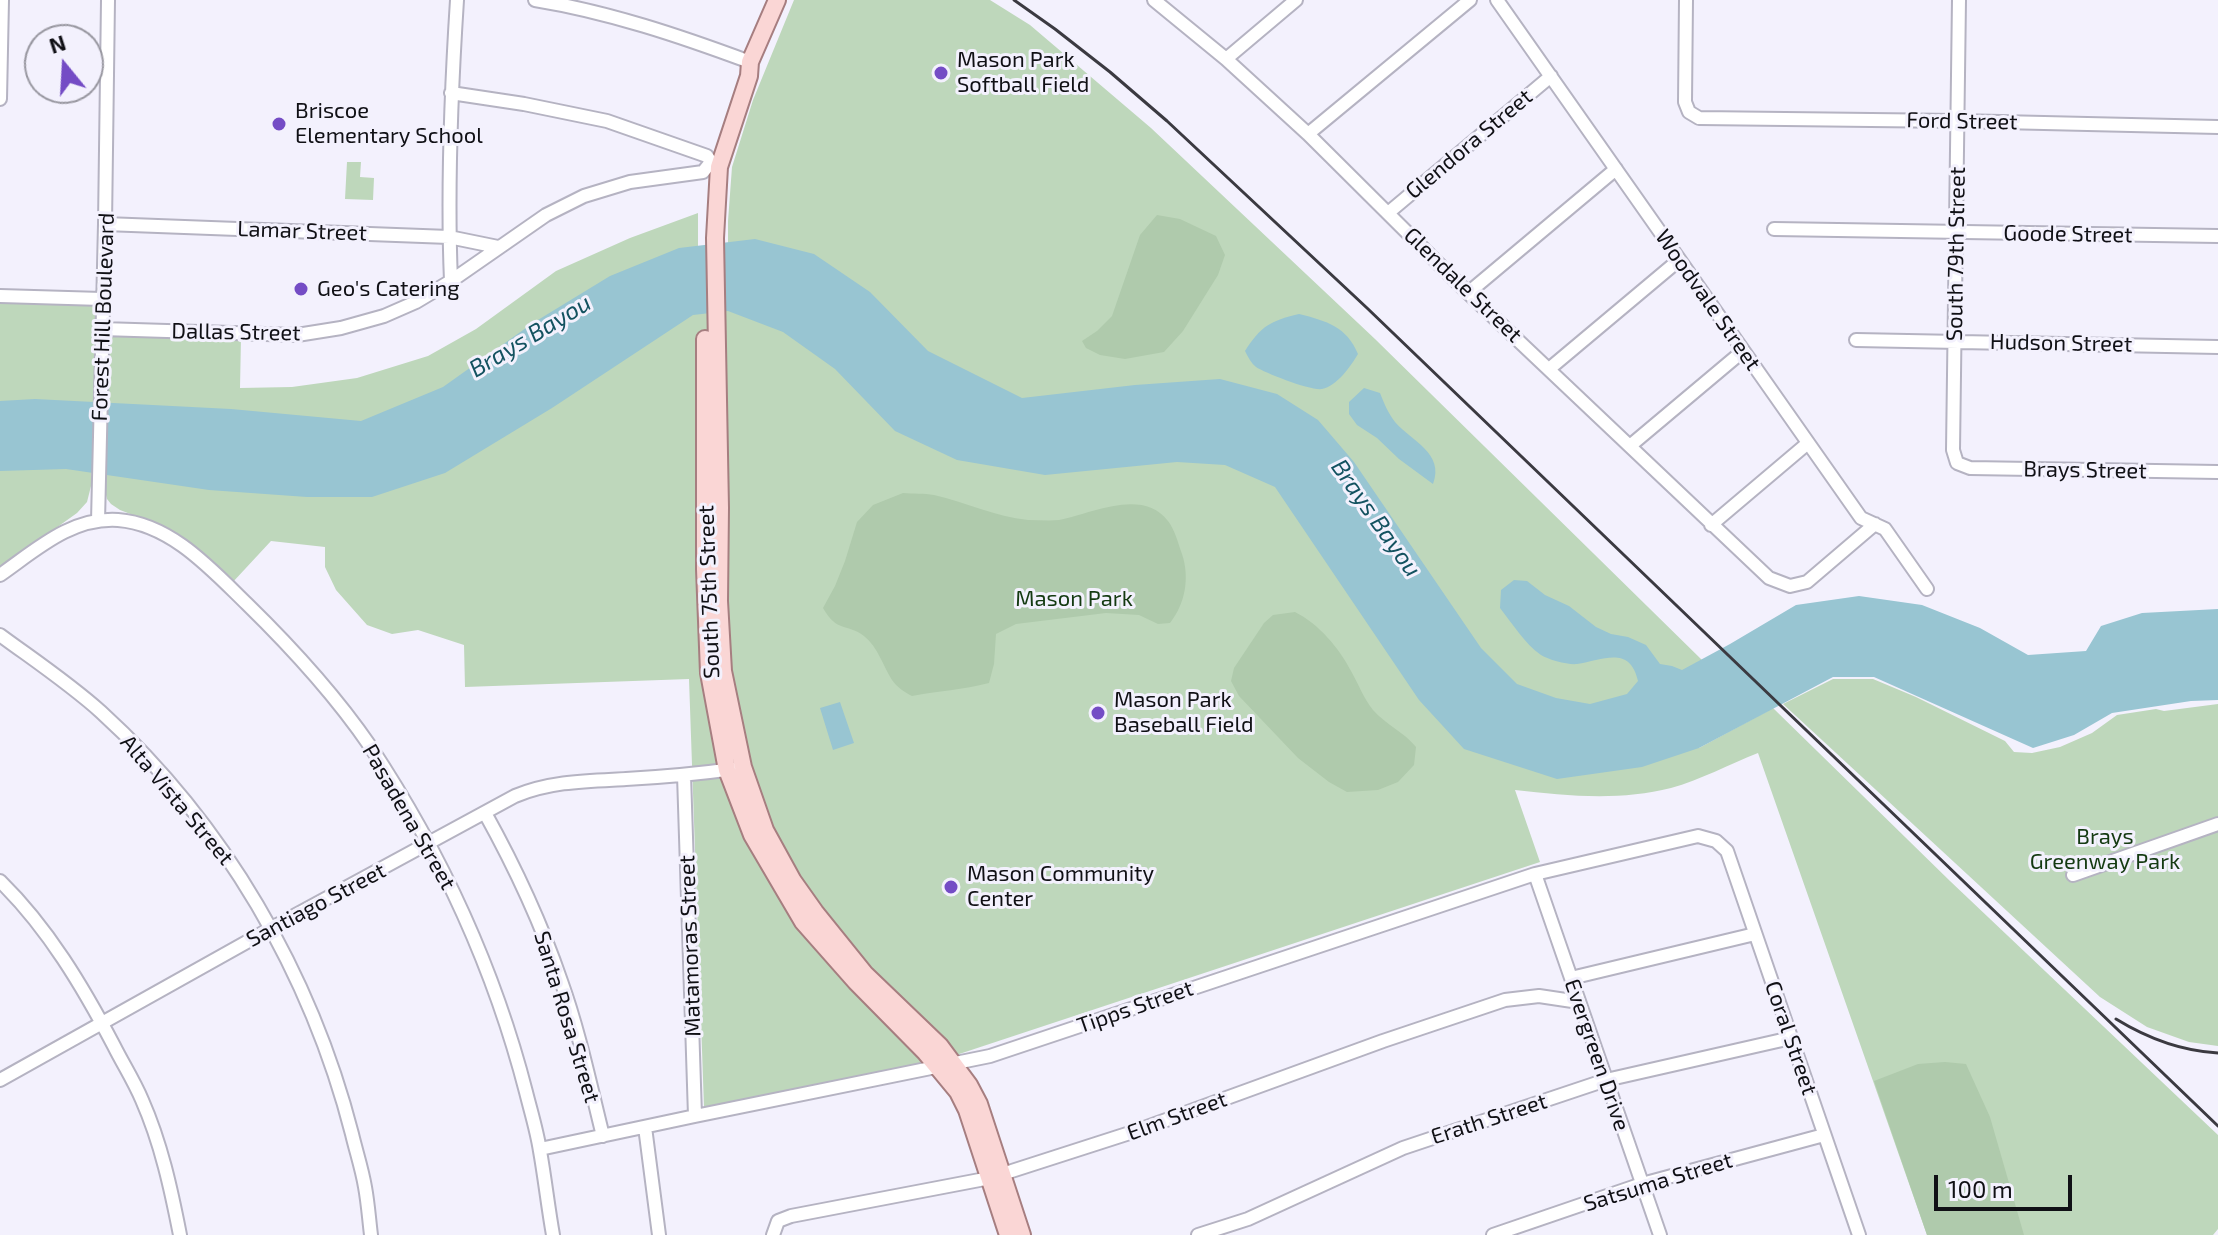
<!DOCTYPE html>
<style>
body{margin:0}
#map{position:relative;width:2218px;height:1235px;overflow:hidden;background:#f3f1fd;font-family:"Exo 2",sans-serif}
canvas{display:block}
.north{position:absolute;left:24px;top:24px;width:80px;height:80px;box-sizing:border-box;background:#f3f1fd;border:2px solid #9897a0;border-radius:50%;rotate:342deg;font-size:22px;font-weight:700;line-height:32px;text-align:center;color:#101015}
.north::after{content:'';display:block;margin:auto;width:28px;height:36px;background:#744cc5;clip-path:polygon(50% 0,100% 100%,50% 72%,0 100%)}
.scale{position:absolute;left:1934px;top:1175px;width:138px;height:36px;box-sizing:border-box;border:4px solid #101015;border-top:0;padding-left:10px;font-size:24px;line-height:28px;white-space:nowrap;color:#101015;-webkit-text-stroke:6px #f3f1fd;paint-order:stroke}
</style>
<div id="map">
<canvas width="2218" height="1235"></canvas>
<div class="north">N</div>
<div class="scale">100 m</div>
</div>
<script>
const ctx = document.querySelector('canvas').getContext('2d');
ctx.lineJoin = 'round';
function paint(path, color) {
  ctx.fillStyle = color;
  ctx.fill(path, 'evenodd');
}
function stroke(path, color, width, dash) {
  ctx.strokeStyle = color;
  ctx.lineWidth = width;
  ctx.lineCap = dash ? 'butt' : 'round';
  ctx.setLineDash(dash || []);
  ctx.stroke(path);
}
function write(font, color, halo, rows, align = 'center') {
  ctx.font = font + ' "Exo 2",sans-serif';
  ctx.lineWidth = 6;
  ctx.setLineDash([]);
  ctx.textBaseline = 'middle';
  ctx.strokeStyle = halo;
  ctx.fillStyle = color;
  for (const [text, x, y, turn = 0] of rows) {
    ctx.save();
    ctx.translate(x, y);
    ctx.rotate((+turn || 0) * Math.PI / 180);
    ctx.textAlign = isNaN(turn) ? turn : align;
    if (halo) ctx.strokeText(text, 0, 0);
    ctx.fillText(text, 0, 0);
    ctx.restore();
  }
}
const green = new Path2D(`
 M 794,0 L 990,0 L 1030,25 L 1151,128 L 1375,339 L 1702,660 L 1651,688 L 1699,748 L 1773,708 L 1950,881 L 2218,1135 L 2218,1229 L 2213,1235 L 1927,1235 L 1758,753 C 1730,764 1700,780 1671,788 C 1620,801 1567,796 1515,790 L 1540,862 L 938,1061 L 704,1107 L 689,679 L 465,687 L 464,645 L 418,630 L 392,634 L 367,625 L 336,590 L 325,567 L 325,547 L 271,541 L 232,583 L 159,525 L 120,510 L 111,504 L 107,499 L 105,491 L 105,342 L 107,337 L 112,334 L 241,337 L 240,388 L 292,387 L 357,378 L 428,356 L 476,329 L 556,271 L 630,238 L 698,213 L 698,246 L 728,311 L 728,221 L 732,167 L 753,100 Z
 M 347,162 L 361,162 L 360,177 L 374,178 L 373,200 L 345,199 Z
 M 0,300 L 92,303 L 96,311 L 91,486 L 87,502 L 77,513 L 0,568 Z
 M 1833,679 L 1873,679 L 1916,697 L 2005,741 L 2014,752 L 2032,753 L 2060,747 L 2092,733 L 2117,715 L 2156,709 L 2164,711 L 2218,704 L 2218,1046 L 2189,1042 L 2147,1027 L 2100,997 L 1783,704 Z`);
const forest = new Path2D(`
 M 1157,215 L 1180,219 L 1216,236 L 1225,255 L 1218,275 L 1183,331 L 1164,352 L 1125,359 L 1100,355 L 1086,348 L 1082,341 L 1097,331 L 1112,316 L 1140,235 Z
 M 903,493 C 913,494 924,493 934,495 C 966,502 995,517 1028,520 C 1038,520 1049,521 1059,520 C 1090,514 1143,487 1168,521 C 1175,530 1178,543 1182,554 C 1190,578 1185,604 1170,623 L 1158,624 L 1139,615 L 1106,613 L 1016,624 L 996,634 L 994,664 L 989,683 C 963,690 938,691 912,696 C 904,692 897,687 892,680 C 883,666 878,647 864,636 C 847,623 837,633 823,608 L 835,586 L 845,561 L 857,522 L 873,505 Z
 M 1295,612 C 1319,624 1339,648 1351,671 C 1359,685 1363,697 1373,710 C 1385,724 1404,732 1416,747 L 1414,765 L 1398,782 L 1378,790 L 1347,792 L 1329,782 L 1298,758 L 1239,696 L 1231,681 L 1234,668 L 1264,623 L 1273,615 Z
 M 1945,1062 L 1966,1064 L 1990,1117 L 2024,1235 L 1927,1235 L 1874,1081 L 1918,1064 Z`);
const water = new Path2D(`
 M 755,239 L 814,254 L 870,292 L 928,351 L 1022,398 L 1135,385 L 1220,379 L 1277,394 L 1318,420 L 1354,462 L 1481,648 L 1517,684 L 1556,698 L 1590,704 L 1627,694 L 1638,681 C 1630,645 1603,660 1577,664 C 1568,665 1549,660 1541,655 C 1525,644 1512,623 1500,608 L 1501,590 L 1514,580 L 1527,581 L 1545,595 L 1569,606 L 1596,627 L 1611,634 L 1628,637 L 1646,645 L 1660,664 L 1672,666 L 1682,670 L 1730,644 L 1796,605 L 1859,596 L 1922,605 L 1980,628 L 2028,655 L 2086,651 L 2101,626 L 2142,613 L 2218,609 L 2218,700 L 2191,701 L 2112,713 L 2074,735 L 2033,748 L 1874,677 L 1833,677 L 1699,748 L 1642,767 L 1557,779 L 1464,749 L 1419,700 L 1275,487 L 1225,465 L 1177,462 L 1045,475 L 957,460 L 895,431 L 835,369 L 783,332 L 728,311 L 693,315 L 552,408 L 445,473 L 372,497 L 307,497 L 209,490 L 66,469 L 0,471 L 0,401 L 35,399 L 231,409 L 361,421 L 443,387 L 533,323 L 610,276 L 679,248 Z
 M 1299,314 C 1327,321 1347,327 1358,354 C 1351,366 1337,386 1322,389 C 1311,391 1265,373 1256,367 C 1251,363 1248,357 1245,351 C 1261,326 1270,321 1299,314 Z
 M 1364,388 L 1380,393 C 1384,403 1388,413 1395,422 C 1411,441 1445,453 1433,484 L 1399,459 L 1377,438 L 1357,425 L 1349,414 L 1349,402 Z
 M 840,702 L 854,743 L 833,750 L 820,708 Z`);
const minor = new Path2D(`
 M 535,0 C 609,12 680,36 750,62
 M 1154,0 L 1226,59 L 1308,134 L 1468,293 L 1769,578 L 1790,586 L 1807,582 L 1875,524
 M 1497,0 L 1861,518 L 1885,529 L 1927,589
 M 1686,0 L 1685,102 L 1689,112 L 1699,118 L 1957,121 L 2218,127
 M 1959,0 L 1953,450 L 1957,463 L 1970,468 L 2218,472
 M 1226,59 L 1296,0
 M 0,99 L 2,0
 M 1308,134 L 1470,0
 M 1388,213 L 1551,76
 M 105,224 L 449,237 L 498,247
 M 1774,229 L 2218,236
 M 451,281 C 447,187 451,93 457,0
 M 1468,293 L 1616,169
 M 0,296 L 102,299
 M 102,329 L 297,335 L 341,328 L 384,316 L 416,302 L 451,281 L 546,215 L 584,196 L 630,182 L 703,172 L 711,162 L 707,156 L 607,121 L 524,104 L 451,93
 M 1856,340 L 2218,347
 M 1549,369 L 1679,260
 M 1631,445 L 1743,351
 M 98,521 L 105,224 L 108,0
 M 1711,525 L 1808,443
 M 0,575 C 36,550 71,517 118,520 C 171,524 211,569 247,604 C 291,647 335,695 370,746 C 441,853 494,968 526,1092 C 531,1112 537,1131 540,1151 C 545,1179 548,1207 553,1235
 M 0,635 C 34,660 70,684 101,712 C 224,824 311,974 352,1134 C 356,1151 362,1169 365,1187 C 368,1203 369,1219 371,1235
 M 684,775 L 695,1116
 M 485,813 C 515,867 541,923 561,981 C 579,1031 590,1084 603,1136
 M 1535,874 L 1660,1235
 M 2073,875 L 2218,824
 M 0,881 C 48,928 83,987 114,1046 C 123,1064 134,1081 142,1100 C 161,1143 171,1189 180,1235
 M 1571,978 L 1755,934
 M 0,1080 L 270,929 L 515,796 C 551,781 588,781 626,779 C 662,777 697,774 733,769
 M 645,1127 L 659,1235
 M 540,1149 L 695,1116 L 990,1056 L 1535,874 L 1698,836 L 1716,841 L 1727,851 L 1859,1235
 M 773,1235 L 778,1221 L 791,1216 L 990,1178 L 1136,1131 L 1383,1041 L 1505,1000 L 1539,996 L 1579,1002
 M 1198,1235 L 1248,1219 L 1403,1148 L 1606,1080 L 1791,1038
 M 1493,1235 L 1642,1184 L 1824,1135`);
const major = new Path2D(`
 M 777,0 L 750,62 L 749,76 L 719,167 L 715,238 L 720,508 L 719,601 L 723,671 L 743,767 L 765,830 L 793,881 L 815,912 L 865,974 L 940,1046 L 969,1085 L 979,1104 L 1022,1235
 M 705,339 L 705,569 L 709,673 L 727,770 L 752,835 L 803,922 L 856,982 L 925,1052 L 958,1092 L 967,1110 L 1008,1235`);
const rail = new Path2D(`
 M 1014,0 L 1055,29 L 1110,72 L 1167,121 L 1367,308 L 2218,1126
 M 2116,1019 C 2147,1038 2181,1051 2218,1053`);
const markers = [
 [941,73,8,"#744cc5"],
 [279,124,8,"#744cc5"],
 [301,289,8,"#744cc5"],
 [1098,713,8,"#744cc5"],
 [951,887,8,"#744cc5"]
];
const poiNames = [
 ["Mason Park",957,60],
 ["Softball Field",957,85],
 ["Briscoe",295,111],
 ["Elementary School",295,136],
 ["Geo's Catering",317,289],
 ["Mason Park",1114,700],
 ["Baseball Field",1114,725],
 ["Mason Community",967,874],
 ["Center",967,899]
];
const streetNames = [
 ["Ford Street",1962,121,1],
 ["Glendora Street",1469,144,-40],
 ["Lamar Street",302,231,2],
 ["Goode Street",2068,234,1],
 ["South 79th Street",1956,254,-89],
 ["Glendale Street",1463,285,44],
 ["Woodvale Street",1708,300,55],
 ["Forest Hill Boulevard",103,317,-88],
 ["Dallas Street",236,332,1],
 ["Hudson Street",2061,343,1],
 ["Brays Street",2085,470,1],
 ["South 75th Street",709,592,-92],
 ["Alta Vista Street",177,800,50],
 ["Pasadena Street",409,817,60],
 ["Santiago Street",316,905,-28],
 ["Matamoras Street",690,946,-92],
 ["Tipps Street",1135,1007,-19],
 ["Santa Rosa Street",567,1017,73],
 ["Coral Street",1791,1038,71],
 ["Evergreen Drive",1597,1055,71],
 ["Elm Street",1177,1116,-20],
 ["Erath Street",1489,1119,-18],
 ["Satsuma Street",1658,1182,-17]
];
const parkNames = [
 ["Mason Park",1074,599],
 ["Brays",2105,837],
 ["Greenway Park",2105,862]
];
const waterNames = [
 ["Brays Bayou",530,336,-31],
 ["Brays Bayou",1376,518,55]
];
paint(green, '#bed7bb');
paint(forest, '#afcaac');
paint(water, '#98c5d2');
stroke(minor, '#b5b3c2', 16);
stroke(major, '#a67e80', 20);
stroke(minor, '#fff', 12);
stroke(major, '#fad6d5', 16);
stroke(rail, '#3b3a41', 3);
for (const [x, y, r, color] of markers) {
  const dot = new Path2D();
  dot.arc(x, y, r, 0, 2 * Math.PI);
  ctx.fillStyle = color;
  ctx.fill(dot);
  stroke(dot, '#f3f1fd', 3);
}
write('22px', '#101015', '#f3f1fd', poiNames, 'left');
write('22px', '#101015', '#f3f1fd', streetNames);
write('22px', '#143a11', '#f3f1fd', parkNames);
write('italic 24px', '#135260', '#f3f1fd', waterNames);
</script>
